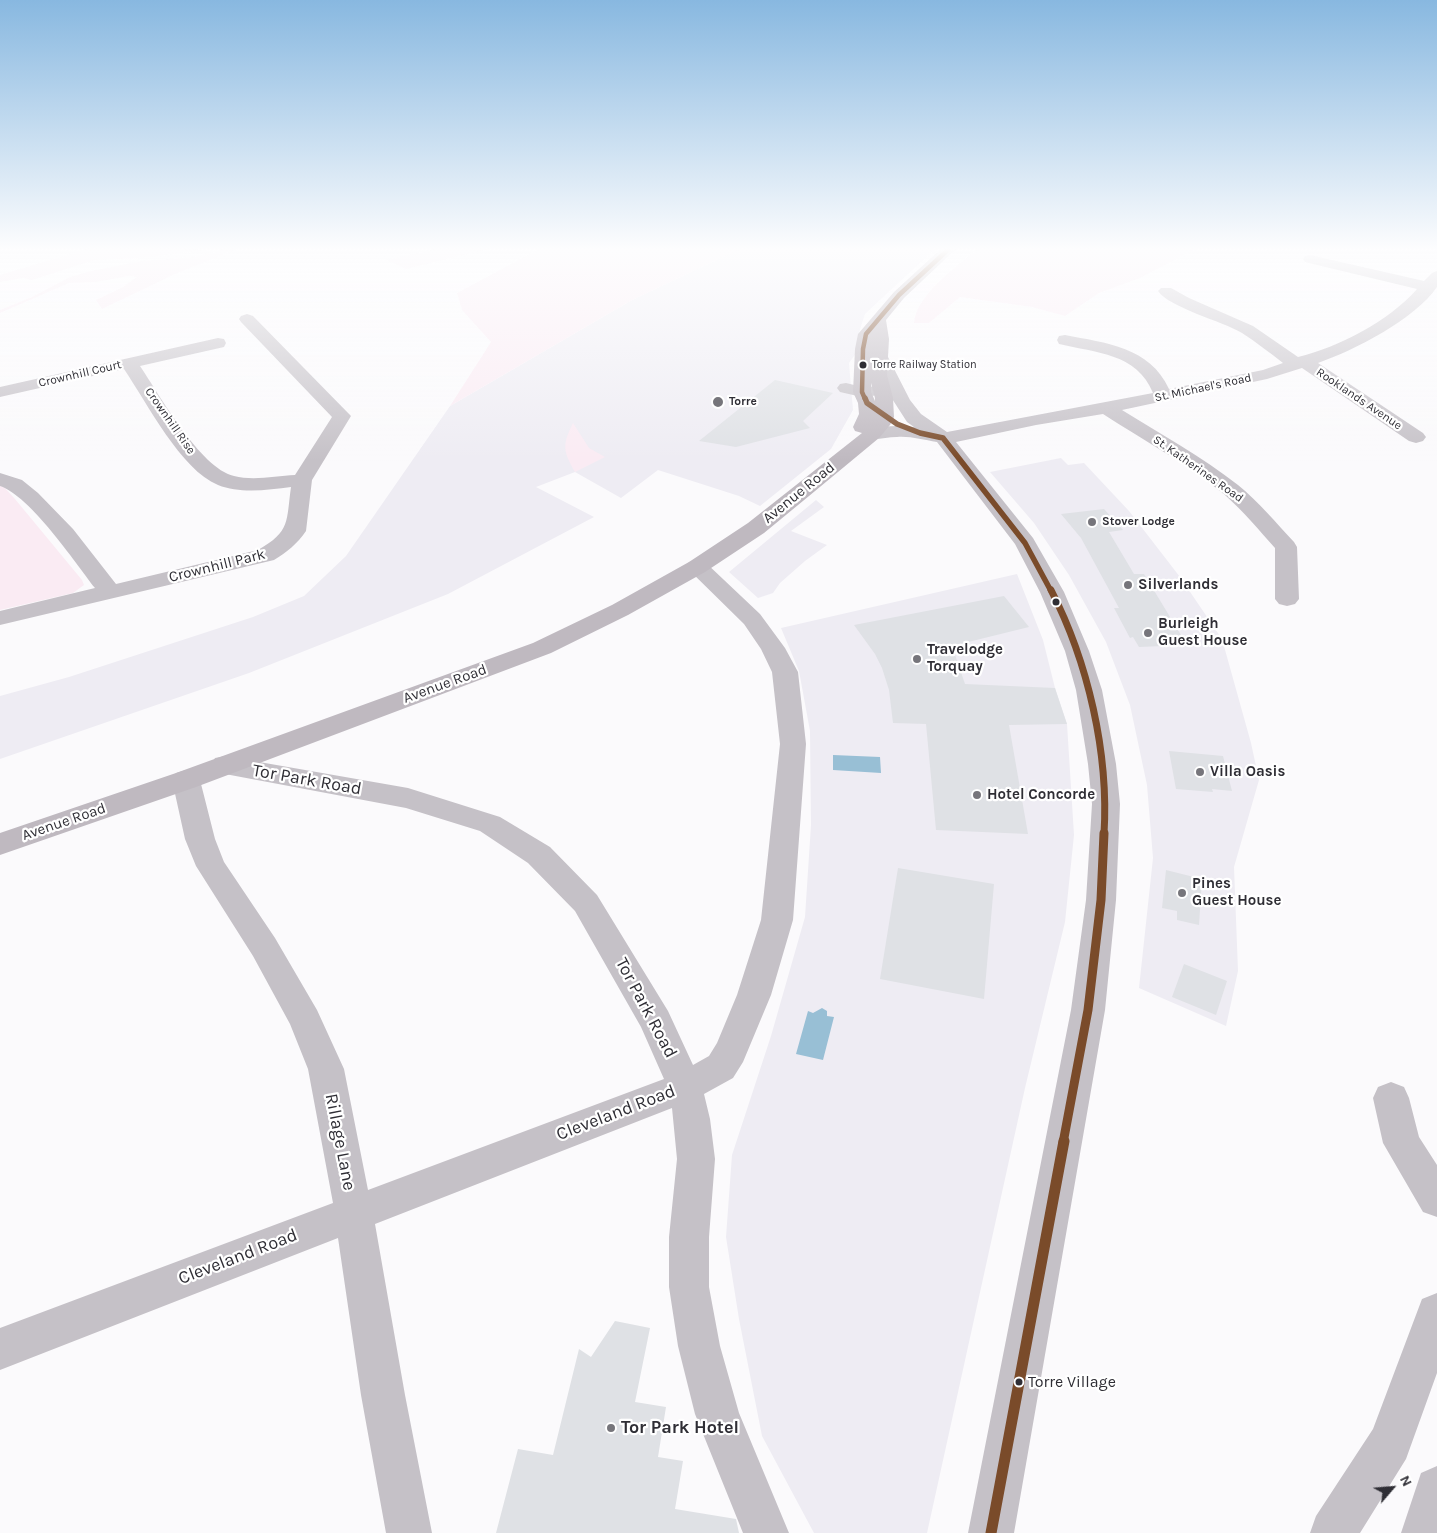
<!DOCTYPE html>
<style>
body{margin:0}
#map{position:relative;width:1437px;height:1533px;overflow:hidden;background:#fbfafc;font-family:Karla,sans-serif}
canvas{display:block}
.north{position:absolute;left:1367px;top:1463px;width:50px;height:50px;-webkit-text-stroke:4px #fff;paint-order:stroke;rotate:63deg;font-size:14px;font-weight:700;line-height:20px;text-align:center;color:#2f2e35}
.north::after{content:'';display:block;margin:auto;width:18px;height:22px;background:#2f2e35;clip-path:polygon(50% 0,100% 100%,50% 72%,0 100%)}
</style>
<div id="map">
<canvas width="1437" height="1533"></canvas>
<div class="north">N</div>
</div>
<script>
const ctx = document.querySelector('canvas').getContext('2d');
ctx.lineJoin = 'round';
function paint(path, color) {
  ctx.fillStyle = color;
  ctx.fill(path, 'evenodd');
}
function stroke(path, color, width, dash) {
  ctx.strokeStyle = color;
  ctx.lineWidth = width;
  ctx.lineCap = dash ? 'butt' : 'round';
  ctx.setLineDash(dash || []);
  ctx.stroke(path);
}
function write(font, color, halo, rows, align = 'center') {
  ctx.font = font + ' Karla,sans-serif';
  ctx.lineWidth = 4.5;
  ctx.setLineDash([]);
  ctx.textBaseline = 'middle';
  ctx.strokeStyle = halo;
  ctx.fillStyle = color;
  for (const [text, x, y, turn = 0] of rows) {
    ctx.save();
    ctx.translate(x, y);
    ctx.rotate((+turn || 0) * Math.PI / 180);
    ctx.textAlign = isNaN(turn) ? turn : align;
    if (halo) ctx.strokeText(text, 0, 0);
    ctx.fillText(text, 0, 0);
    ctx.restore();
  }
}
const built = new Path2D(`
 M 744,247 L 937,247 L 865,314 L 859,333 L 857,352 L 849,363 L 853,410 L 831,449 L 760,506 L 739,496 L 658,470 L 621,498 L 575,472 L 536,487 L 594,517 L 448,594 L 249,673 L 0,759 L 0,696 L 69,677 L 253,617 L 304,596 L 346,556 L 450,406 L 632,300 Z
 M 1061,458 L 1068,465 L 1084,463 L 1129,511 L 1180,577 L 1222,639 L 1251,743 L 1259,780 L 1234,867 L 1238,971 L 1226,1026 L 1139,988 L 1153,858 L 1147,785 L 1130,705 L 1106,642 L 1069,575 L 1034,523 L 990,472 Z
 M 816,500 L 824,507 L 791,531 L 827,545 L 805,561 L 780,583 L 773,593 L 758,598 L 729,572 Z
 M 1017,574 L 1043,640 L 1055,688 L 1067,724 L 1074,835 L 1065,922 L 1025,1088 L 927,1533 L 814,1533 L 762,1436 L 739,1319 L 726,1237 L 732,1155 L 771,1036 L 805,917 L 811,825 L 810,731 L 799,671 L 781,628 Z`);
const green = new Path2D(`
 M 94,247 L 208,250 L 139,258 L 94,260 L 32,280 L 23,278 L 0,282 L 0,275 Z
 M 228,247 L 242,247 L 175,274 L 102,309 L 96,300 L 123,287 L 137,277 L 129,276 L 95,282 L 69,283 L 0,313 L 0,310 L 32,297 L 70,277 L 91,271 L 143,261 L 193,257 L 213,253 Z
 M 444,247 L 496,247 L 406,269 L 387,260 Z
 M 543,247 L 744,247 L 632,300 L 450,406 L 491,342 L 462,310 L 457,293 Z
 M 980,247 L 1199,247 L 1140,278 L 1099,293 L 1065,316 L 1032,307 L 960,297 L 929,323 L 914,323 C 916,294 959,265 980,247 Z
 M 573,423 L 589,448 L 605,457 L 575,472 C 563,451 562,445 573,423 Z
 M 0,486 L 4,487 L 15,499 L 82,580 L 84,585 L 73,593 L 0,610 Z`);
const water = new Path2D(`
 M 833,755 L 880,757 L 881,773 L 833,770 Z
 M 822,1008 L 827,1011 L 827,1016 L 834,1017 L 823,1060 L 796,1054 L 808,1011 L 813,1013 Z`);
const building = new Path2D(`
 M 775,380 L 833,393 L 803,421 L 810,428 L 736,447 L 699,441 Z
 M 1104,509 L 1123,530 L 1109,532 L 1134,574 L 1144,574 L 1187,645 L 1139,647 L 1133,637 L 1130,638 L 1114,608 L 1119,608 L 1081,538 L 1061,514 Z
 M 1004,596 L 1029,627 L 952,646 L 965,684 L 1055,688 L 1067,724 L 1009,725 L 1028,834 L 936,830 L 926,724 L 893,723 L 889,690 L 882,668 L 875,654 L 854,625 Z
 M 1169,751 L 1223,756 L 1232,791 L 1212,789 L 1213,792 L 1176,789 Z
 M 898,868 L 994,884 L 984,999 L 880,979 Z
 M 1166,870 L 1202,879 L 1199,925 L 1177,920 L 1177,911 L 1162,908 Z
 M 1184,964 L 1227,981 L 1216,1015 L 1172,997 Z
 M 615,1321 L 650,1328 L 635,1402 L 666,1407 L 658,1457 L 683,1461 L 675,1509 L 736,1519 L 739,1533 L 496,1533 L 518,1449 L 553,1455 L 579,1349 L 591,1357 Z`);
const minor = new Path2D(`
 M 1310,255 L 1424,281 L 1432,273 L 1437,271 L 1437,287 C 1415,319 1355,350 1318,363 L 1423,433 L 1426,437 L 1423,441 L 1416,443 L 1409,441 L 1302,368 L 1267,379 L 1122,410 C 1161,434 1202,457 1238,485 C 1259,502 1276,523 1294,542 L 1297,547 L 1299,599 L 1295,604 L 1287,606 L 1279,604 L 1275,599 L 1275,548 C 1259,530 1243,511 1225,495 C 1188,464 1143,440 1103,414 L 1036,425 L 956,442 L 1033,538 L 1064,592 L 1089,651 L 1102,690 L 1116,764 L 1120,804 L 1116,900 L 1105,1010 L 1014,1533 L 968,1533 L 1071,1010 L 1086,900 L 1092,804 L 1088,764 L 1076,690 L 1065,651 L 1040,592 L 1015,544 L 937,442 C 923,440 911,436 897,437 C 886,437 876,441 865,438 L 862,434 L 865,430 C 882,426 898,425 914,427 L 907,422 L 889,394 L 862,397 L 840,392 L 837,388 L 840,384 L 846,383 L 862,387 L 885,386 L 872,359 L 875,355 L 881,354 L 887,355 L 910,400 L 921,414 L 947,432 L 1153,393 C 1137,353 1096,353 1059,344 L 1057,340 L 1059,336 L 1065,335 C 1106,343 1150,347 1169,389 L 1263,370 L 1283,363 C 1270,353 1256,342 1242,333 C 1222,321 1170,308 1158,291 L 1161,288 L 1171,288 L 1189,298 L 1253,326 L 1298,357 C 1339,347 1389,321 1417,289 L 1305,262 L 1303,259 L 1305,256 Z
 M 247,314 L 253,316 L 351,416 L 312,480 L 306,531 C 297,544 287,552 274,560 L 0,625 L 0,611 L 95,588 C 75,562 30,496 0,486 L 0,473 L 22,480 L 38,493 L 73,529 L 116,584 L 258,550 C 291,531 286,522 291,487 C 268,490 240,494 218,485 C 181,470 147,403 124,369 L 0,397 L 0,387 L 218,338 L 224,339 L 226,343 L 224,347 L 140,366 C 159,394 200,468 234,476 C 253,481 276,476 295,475 L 332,417 L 241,322 L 239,319 L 241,316 Z
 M 697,560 L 705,562 L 760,614 L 785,648 L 798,672 L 806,744 L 793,920 L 771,995 L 743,1062 L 733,1078 L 704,1094 L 710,1119 L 715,1159 L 709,1237 L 709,1287 L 720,1346 L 739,1413 L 789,1533 L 743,1533 L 695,1414 L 678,1346 L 669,1287 L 669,1237 L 677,1159 L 672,1108 L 375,1224 L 405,1395 L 432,1533 L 386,1533 L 361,1395 L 338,1238 L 0,1370 L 0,1328 L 333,1203 L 308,1069 L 290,1024 L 253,956 L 196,866 L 185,839 L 172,780 L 176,773 L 186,770 L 196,773 L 200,780 L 215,839 L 224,862 L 275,938 L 317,1010 L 344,1069 L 368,1190 L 664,1079 L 641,1027 L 575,911 L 528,863 L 480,831 L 406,808 L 225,774 L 215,772 L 211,765 L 215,758 L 225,756 L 408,788 L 500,817 L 550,847 L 597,895 L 668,1011 L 693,1065 L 709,1056 L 717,1043 L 737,995 L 761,920 L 780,744 L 772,672 L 761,649 L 744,624 L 686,567 L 689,562 Z
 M 1391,1082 L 1404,1087 L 1409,1098 L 1419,1137 L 1437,1165 L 1437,1217 L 1423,1212 L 1383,1143 L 1373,1098 L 1378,1087 Z
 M 1437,1293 L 1437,1373 L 1406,1459 L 1360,1533 L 1310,1533 L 1316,1516 L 1373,1429 L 1422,1299 Z
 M 1437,1466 L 1437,1533 L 1401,1533 L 1421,1473 Z`);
const major = new Path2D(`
 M 943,247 L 958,247 L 904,298 L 886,320 L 889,339 L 887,375 L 893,398 L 894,417 L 890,425 L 879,438 L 809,496 L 764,533 L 705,572 L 628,615 L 551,653 L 196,787 L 0,855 L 0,833 L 176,773 L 533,643 L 612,605 L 689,562 L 748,523 L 862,433 L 855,431 L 853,427 L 859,414 L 858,403 L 853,392 L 855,349 L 858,334 L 894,292 ZM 871,383 L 875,398 L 875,401 L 871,392 Z`);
const bus1Far4 = new Path2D(`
 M 865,399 L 862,392 L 863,349 L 866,334 L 899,295 L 951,247`);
const bus1Far3 = new Path2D(`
 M 865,398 L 867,403 L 897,424 L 920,433 L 943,438 L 1025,543 L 1051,591`);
const bus1Far2 = new Path2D(`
 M 1051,590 C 1088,662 1109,753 1104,834`);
const bus1Far1 = new Path2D(`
 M 1063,1143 L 1088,1010 L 1101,900 L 1104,833`);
const bus1 = new Path2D(`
 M 991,1533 L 1064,1141`);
const markers = [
 [863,365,4.5,"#2f2e35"],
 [718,402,6,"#76757b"],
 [1092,522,5,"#76757b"],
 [1128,585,5,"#76757b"],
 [1056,602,4.5,"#2f2e35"],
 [1148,633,5,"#76757b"],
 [917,659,5,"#76757b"],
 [1200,772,5,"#76757b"],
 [977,795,5,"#76757b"],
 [1182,893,5,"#76757b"],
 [1019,1382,4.5,"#2f2e35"],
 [611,1428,5,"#76757b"]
];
const farBusnames = [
 ["Torre Railway Station",872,365]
];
const farStreetnames = [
 ["Crownhill Court",80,374,-13],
 ["St. Michael's Road",1203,388,-12],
 ["Rooklands Avenue",1359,399,34],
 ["Crownhill Rise",170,421,55],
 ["St. Katherines Road",1198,469,35]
];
const farPoinames = [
 ["Torre",729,402],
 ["Stover Lodge",1102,522]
];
const streetNames = [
 ["Avenue Road",799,493,-39],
 ["Crownhill Park",217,566,-14],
 ["Avenue Road",445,684,-20],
 ["Avenue Road",64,822,-19]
];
const poiNames = [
 ["Silverlands",1138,585],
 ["Burleigh",1158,624],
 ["Guest House",1158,641],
 ["Travelodge",927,650],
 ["Torquay",927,667],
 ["Villa Oasis",1210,772],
 ["Hotel Concorde",987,795],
 ["Pines",1192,884],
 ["Guest House",1192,901]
];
const nearBusnames = [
 ["Torre Village",1028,1382]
];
const nearStreetnames = [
 ["Tor Park Road",307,780,10],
 ["Tor Park Road",646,1008,62],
 ["Cleveland Road",616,1113,-21],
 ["Rillage Lane",340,1142,79],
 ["Cleveland Road",238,1257,-21]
];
const nearPoinames = [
 ["Tor Park Hotel",621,1428]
];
paint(built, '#eeecf3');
paint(green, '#faebf3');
paint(water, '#98bfd5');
paint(building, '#dfe1e5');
paint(minor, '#c5c1c7');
paint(major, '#bfb9c0');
stroke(bus1Far4, '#7a4b2a', 4.5);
stroke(bus1Far3, '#7a4b2a', 5.5);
stroke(bus1Far2, '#7a4b2a', 7);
stroke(bus1Far1, '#7a4b2a', 9);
stroke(bus1, '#7a4b2a', 11);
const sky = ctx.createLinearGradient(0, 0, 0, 461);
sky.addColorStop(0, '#88b8e0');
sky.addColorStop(0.54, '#fdfdfe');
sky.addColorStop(1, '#fdfdfe00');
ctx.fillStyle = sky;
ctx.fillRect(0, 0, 1437, 461);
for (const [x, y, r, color] of markers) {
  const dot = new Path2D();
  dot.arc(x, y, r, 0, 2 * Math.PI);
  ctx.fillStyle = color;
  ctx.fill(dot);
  stroke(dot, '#fff', 2);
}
write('11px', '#2f2e35', '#fff', farBusnames, 'left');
write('12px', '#2f2e35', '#fff', farStreetnames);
write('bold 12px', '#2f2e35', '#fff', farPoinames, 'left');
write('15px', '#2f2e35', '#fff', streetNames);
write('bold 15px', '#2f2e35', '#fff', poiNames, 'left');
write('16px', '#2f2e35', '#fff', nearBusnames, 'left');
write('18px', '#2f2e35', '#fff', nearStreetnames);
write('bold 18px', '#2f2e35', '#fff', nearPoinames, 'left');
</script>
